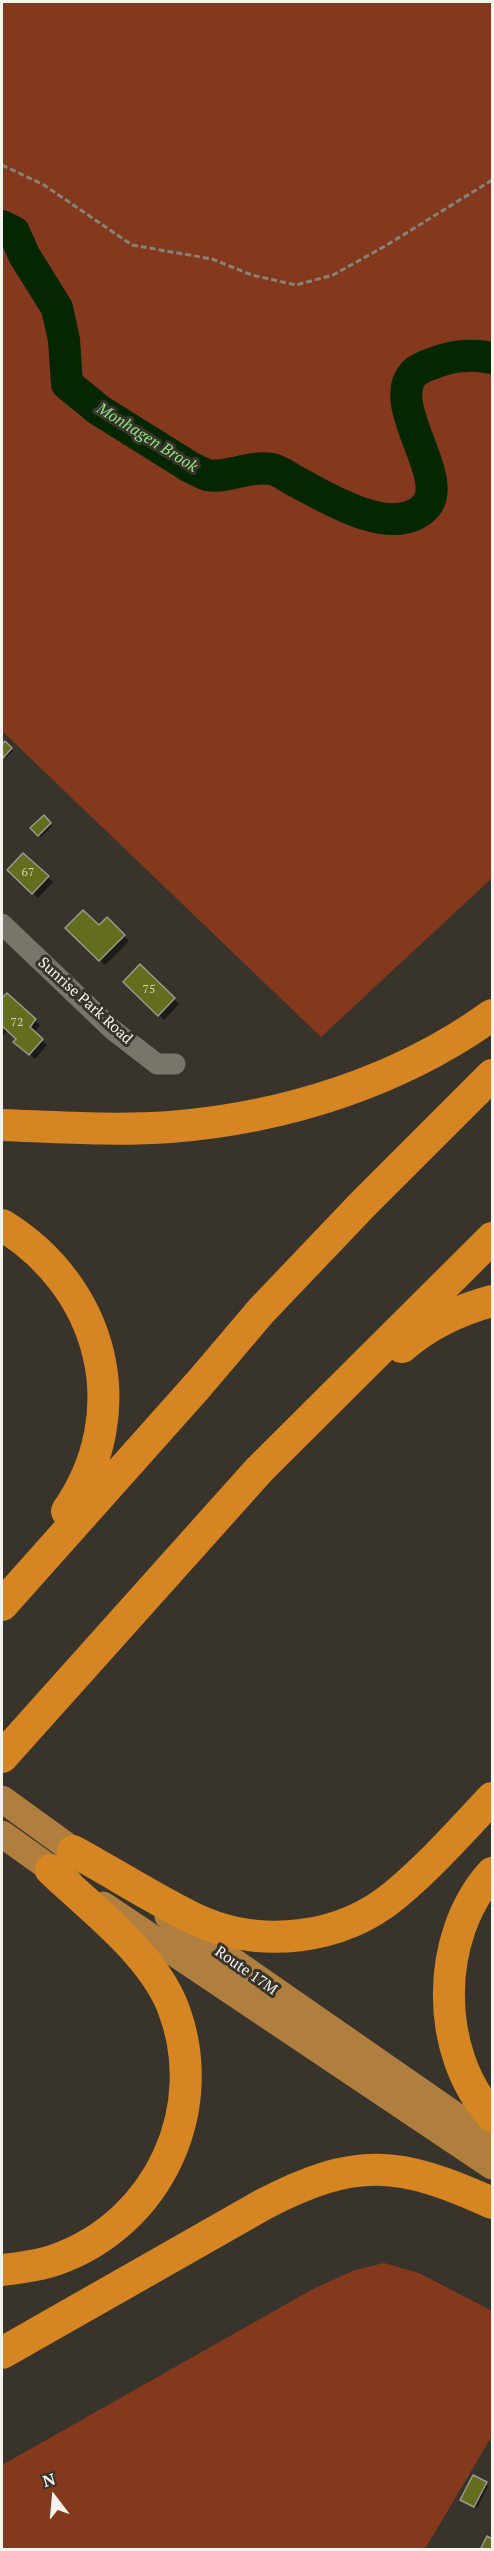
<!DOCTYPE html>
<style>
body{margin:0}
#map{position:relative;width:494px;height:2551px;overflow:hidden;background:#38342b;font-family:"PT Serif",serif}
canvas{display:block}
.frame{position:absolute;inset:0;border:3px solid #f5f3ed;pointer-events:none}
.north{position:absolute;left:24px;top:2467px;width:60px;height:60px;-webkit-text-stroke:4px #38342b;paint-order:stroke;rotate:344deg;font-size:16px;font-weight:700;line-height:24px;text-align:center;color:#f5f3ed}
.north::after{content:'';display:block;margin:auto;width:21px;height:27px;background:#f5f3ed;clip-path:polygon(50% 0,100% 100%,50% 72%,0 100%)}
</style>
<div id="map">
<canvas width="494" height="2551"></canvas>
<div class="frame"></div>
<div class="north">N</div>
</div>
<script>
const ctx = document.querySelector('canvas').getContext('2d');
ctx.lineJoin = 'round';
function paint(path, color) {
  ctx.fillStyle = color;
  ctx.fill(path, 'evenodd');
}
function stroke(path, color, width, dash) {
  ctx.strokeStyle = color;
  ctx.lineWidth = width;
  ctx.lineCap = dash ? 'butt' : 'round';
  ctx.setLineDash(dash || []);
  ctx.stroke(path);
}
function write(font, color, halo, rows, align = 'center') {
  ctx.font = font + ' "PT Serif",serif';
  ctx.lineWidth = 6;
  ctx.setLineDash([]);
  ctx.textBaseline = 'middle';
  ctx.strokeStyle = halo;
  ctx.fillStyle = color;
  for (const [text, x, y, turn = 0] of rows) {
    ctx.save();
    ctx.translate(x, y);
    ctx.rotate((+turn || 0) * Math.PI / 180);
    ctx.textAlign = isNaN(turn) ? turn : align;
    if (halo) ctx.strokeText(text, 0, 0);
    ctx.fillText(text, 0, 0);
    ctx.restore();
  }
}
const green = new Path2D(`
 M 2,2 L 492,2 L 492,878 L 321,1037 L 2,731 Z
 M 384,2263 L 419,2273 L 492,2311 L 492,2436 L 425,2549 L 2,2549 L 2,2465 L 313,2289 L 355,2270 Z`);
const shadow = new Path2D(`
 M 5,743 L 13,751 L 6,758 L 2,754 L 2,747 Z
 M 44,817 L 52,826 L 41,837 L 32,828 Z
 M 24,855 L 53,882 L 38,898 L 9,870 Z
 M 107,919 L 129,941 L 105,965 L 67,928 L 99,928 Z
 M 140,966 L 179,1004 L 164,1020 L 125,982 Z
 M 7,995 L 40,1025 L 34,1033 L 47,1045 L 35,1059 L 16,1042 L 18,1039 L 8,1030 L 2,1037 L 2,1001 Z
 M 473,2477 L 488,2486 L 477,2508 L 464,2502 Z`);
const river = new Path2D(`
 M 2,226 L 14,232 L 24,255 L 57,308 L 64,340 L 67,384 L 99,410 L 190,467 C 196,470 202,473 207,475 C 228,479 249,465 271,469 C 279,470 288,477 295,481 C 326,497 388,537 422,510 C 457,483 383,406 414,373 C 419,368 428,365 434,363 C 453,355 473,354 492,358`);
const building = new Path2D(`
 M 5,741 L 12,748 L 3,758 L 2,745 Z
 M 44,815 L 51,823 L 38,836 L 30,828 Z
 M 23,853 L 49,876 L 32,894 L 7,870 Z
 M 83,910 L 99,925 L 107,917 L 125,935 L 99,961 L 65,928 Z
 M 140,964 L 175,998 L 158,1016 L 123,982 Z
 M 7,993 L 36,1019 L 30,1027 L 43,1039 L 29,1055 L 13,1042 L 16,1039 L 2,1026 L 2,998 Z
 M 473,2475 L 487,2482 L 474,2507 L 460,2500 Z
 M 487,2536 L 492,2539 L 492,2550 L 480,2550 Z`);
const path = new Path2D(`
 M 2,165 L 44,185 L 132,245 L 212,259 L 252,275 L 296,285 L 333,275 L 387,245 L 492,180`);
const minor = new Path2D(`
 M 2,924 L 113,1030 L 157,1064 L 175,1064`);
const major = new Path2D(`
 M 2,1799 L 89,1862
 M 2,1834 L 69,1882
 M 103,1905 L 492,2166
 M 168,1916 L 492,2141`);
const highway = new Path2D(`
 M 2,1125 C 57,1127 114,1131 170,1127 C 284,1118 399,1082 492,1015
 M 2,1225 C 103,1287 136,1411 67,1511
 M 402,1347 C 429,1324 458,1310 492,1301
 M 2,1605 L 199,1384 L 261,1311 L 363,1204 L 492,1075
 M 2,1757 L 259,1470 L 492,1238
 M 73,1851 C 114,1873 155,1900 197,1920 C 261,1949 341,1940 395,1895 C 430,1866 461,1831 492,1798
 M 492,1873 C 435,1936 434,2052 492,2116
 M 2,2270 C 19,2268 38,2266 55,2260 C 159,2224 213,2107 172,2005 C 150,1952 92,1909 51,1870
 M 2,2353 L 264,2204 C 356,2156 400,2161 492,2203`);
const numberNames = [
 ["67",28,873],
 ["75",149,990],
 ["72",17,1023]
];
const streetNames = [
 ["Sunrise Park Road",85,1001,42],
 ["Route 17M",246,1971,35]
];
const waterNames = [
 ["Monhagen Brook",147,438,32]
];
paint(green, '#84391d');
paint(shadow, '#0007');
stroke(river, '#042600', 32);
paint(building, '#636d1d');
stroke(building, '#999b90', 1.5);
stroke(path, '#85827a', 3, [6, 3]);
stroke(minor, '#79756b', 21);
stroke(major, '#b07f3f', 27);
stroke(highway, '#d58522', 32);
write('12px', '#d0d2b9', null, numberNames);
write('15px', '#f5f3ed', '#38342b', streetNames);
write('italic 16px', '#8ee481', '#38342b', waterNames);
</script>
